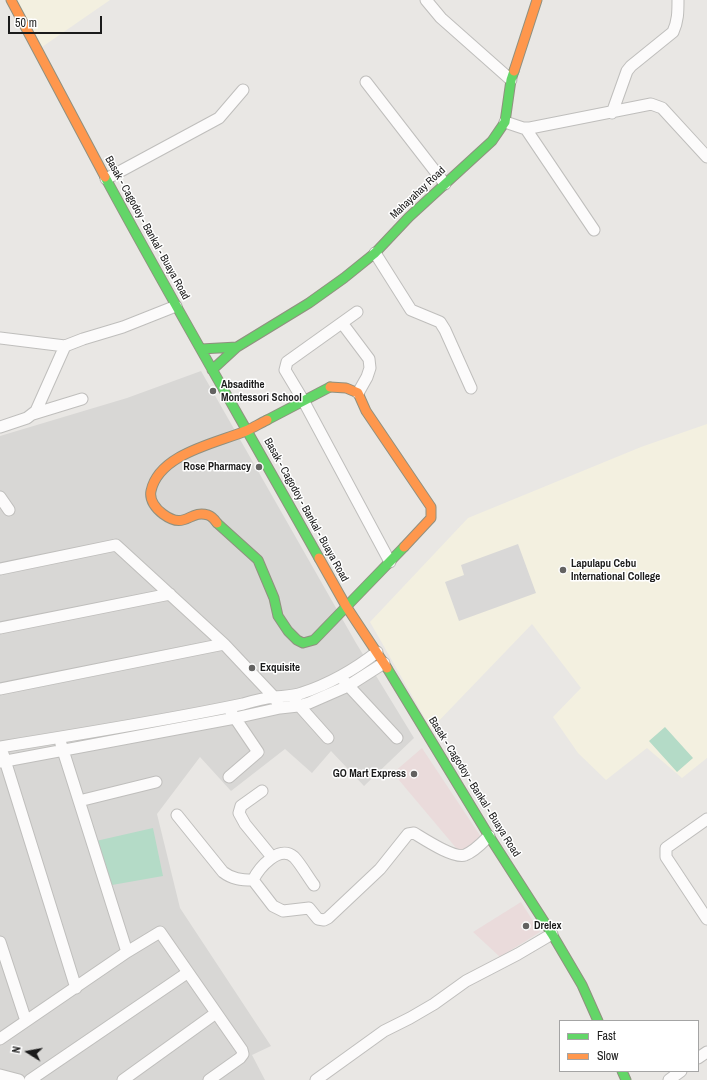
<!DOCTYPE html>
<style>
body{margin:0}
#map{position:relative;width:707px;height:1080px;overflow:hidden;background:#e9e7e4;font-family:"Archivo Narrow",sans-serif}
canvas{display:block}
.legend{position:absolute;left:559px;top:1020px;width:140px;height:52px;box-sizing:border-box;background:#fff;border:1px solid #a4a4a4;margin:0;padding:5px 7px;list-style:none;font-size:12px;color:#1b1b1b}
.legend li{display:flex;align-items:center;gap:8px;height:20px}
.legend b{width:20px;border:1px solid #a4a4a4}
.north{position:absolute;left:8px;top:1032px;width:40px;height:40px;-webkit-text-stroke:3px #fff;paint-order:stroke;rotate:281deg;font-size:11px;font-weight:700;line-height:16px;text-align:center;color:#1b1b1b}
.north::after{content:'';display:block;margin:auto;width:14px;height:18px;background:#1b1b1b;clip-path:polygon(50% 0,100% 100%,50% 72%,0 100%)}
.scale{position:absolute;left:8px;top:16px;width:94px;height:18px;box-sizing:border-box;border:2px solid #1b1b1b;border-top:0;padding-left:5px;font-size:12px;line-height:14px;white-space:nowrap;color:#1b1b1b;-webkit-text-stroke:3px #fff;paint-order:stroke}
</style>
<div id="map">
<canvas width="707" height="1080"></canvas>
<ul class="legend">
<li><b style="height:5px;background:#63d668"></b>Fast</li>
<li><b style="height:5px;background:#ff974d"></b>Slow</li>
</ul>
<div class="north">N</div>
<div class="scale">50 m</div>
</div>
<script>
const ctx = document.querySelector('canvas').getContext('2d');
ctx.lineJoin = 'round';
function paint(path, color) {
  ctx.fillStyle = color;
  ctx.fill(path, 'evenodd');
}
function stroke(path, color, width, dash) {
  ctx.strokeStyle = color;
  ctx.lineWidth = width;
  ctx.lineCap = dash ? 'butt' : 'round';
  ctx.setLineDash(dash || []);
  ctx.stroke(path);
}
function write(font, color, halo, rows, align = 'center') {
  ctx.font = font + ' "Archivo Narrow",sans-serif';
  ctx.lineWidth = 3;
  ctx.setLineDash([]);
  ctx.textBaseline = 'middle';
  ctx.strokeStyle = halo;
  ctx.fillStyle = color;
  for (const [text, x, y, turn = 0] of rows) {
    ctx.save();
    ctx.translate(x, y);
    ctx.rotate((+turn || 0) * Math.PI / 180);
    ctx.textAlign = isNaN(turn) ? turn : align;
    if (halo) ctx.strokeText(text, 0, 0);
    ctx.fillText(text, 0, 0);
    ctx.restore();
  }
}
const residential = new Path2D(`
 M 201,371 L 356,643 L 414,738 L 364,786 L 331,751 L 312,773 L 285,749 L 231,791 L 200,757 L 157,814 L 180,908 L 271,1046 L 252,1055 L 265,1080 L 0,1080 L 0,436 L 127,398 Z`);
const commercial = new Path2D(`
 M 422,748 L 481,837 L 462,855 L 393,773 Z
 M 521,902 L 540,932 L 500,957 L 473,932 Z`);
const education = new Path2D(`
 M 17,0 L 110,0 L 42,47 Z
 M 707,424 L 707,758 L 682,778 L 647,748 L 606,780 L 578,753 L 553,717 L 581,688 L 532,624 L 431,729 L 370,622 L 468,518 L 641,447 Z`);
const pitch = new Path2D(`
 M 665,727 L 693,758 L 677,772 L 649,741 Z
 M 153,828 L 163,876 L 112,885 L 96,841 Z`);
const parking = new Path2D(`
 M 518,544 L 536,593 L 459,621 L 445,582 L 464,575 L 461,565 Z`);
const street = new Path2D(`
 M 426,0 L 441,18 L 511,80
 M 366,82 L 445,184
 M 612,113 L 627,71 L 631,66 L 673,32 C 678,21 678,12 678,0
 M 505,122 L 523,128 L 530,128 L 651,104 L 662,108 L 707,157
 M 526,129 L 594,230
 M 106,179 L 219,118 L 243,90
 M 375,253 L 411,310 L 440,322 L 445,330 L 471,388
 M 357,312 L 287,362 L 285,370 L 303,400 L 390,562
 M 342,323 L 369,359 L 370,368 L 367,377 L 358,393
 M 0,338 L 65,346 L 83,339 L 123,327 L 176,306
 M 33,414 L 82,399
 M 0,427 L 27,418 L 36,411 L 65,346
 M 0,497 L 9,510
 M 0,569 L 116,545 L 224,644 L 274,697 L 277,702
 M 0,628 L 170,594
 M 344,681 L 397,738
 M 0,689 L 224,644
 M 295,701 L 328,738
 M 61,744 L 127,952
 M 0,747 C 81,734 162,721 243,704 C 253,701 264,698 275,697 C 285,696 294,696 302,693 C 329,684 354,670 377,652
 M 3,754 L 76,988
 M 0,762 L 235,718 L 280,708 L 298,706 L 309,703 L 348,686 L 384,663
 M 229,777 L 258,752 L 231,712
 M 262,791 L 241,806 L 239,813 L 245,824 L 272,857
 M 79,801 L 156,782
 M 177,815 L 223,872 C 232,879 241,880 253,880
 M 707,819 L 666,848 L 666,857 L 707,919
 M 253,880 L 273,906 L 283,911 L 309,908 L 318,919 L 324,920 L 328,918 L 380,869 L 408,834 L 414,833 C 424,839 454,859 465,855 C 475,851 482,843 489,836
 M 253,880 C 259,868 279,844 294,857 C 300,863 308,877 314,885
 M 0,942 L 26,1021
 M 0,1039 L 127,952 L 160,932 L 242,1050 L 243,1054 L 240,1058 L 209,1080
 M 698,1058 L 707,1052
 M 0,1075 L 19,1080
 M 30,1080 L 187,973
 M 123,1080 L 216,1013
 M 316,1080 L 384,1031 L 410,1018 L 434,1004 L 466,981 L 518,954 L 552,934
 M 669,1080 L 681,1071`);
const fast = new Path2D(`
 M 105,177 C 174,305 248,431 319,558
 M 201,349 L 237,347
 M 212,370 L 237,347 L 309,303 L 344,278 L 375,253 L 409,217 L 492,141 L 505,122 L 511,80 L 514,71
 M 267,420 L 330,387
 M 217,523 L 258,560 L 274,598 L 278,616 L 288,631 L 297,640 L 303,643 L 314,640 L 404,547
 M 387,668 L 489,836 L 552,934 L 582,985 L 598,1021
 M 622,1071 L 626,1080`);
const slow = new Path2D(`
 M 11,0 L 105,177
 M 514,71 L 537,0
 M 330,387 L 346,388 L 358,393 L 366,411 L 431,507 L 431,518 L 404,547
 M 217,523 C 215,520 211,516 208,515 C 189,509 186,531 163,514 C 156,509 149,500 151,491 C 159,453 218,443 248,430 C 254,427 261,423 267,420
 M 319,558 L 346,606 L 387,668`);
const markers = [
 [213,391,4,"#636261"],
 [259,467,4,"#636261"],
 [563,570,4,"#636261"],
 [252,668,4,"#636261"],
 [414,774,4,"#636261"],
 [526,926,4,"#636261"]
];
const streetNames = [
 ["Mahayahay Road",418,193,-43],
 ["Basak - Cagodoy - Bankal - Buaya Road",147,228,61],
 ["Basak - Cagodoy - Bankal - Buaya Road",306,510,61],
 ["Basak - Cagodoy - Bankal - Buaya Road",474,787,58]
];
const poiNames = [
 ["Absadithe",221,385],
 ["Montessori School",221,398],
 ["Rose Pharmacy",251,467,"right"],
 ["Lapulapu Cebu",571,564],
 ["International College",571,577],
 ["Exquisite",260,668],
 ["GO Mart Express",406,774,"right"],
 ["Drelex",534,926]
];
paint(residential, '#d8d7d5');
paint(commercial, '#eadbdb');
paint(education, '#f3f0e0');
paint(pitch, '#b4dbc7');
paint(parking, '#d9d8d7');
stroke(street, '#bfbebc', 13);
stroke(fast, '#90907f', 11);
stroke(slow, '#90907f', 11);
stroke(street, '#fcfbfb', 11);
stroke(fast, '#63d668', 9);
stroke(slow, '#ff974d', 9);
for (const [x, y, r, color] of markers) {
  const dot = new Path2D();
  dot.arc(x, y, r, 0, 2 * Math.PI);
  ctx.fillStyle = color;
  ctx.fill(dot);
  stroke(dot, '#fff', 1.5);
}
write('11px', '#1b1b1b', '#fff', streetNames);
write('bold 11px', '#1b1b1b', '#fff', poiNames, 'left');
</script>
